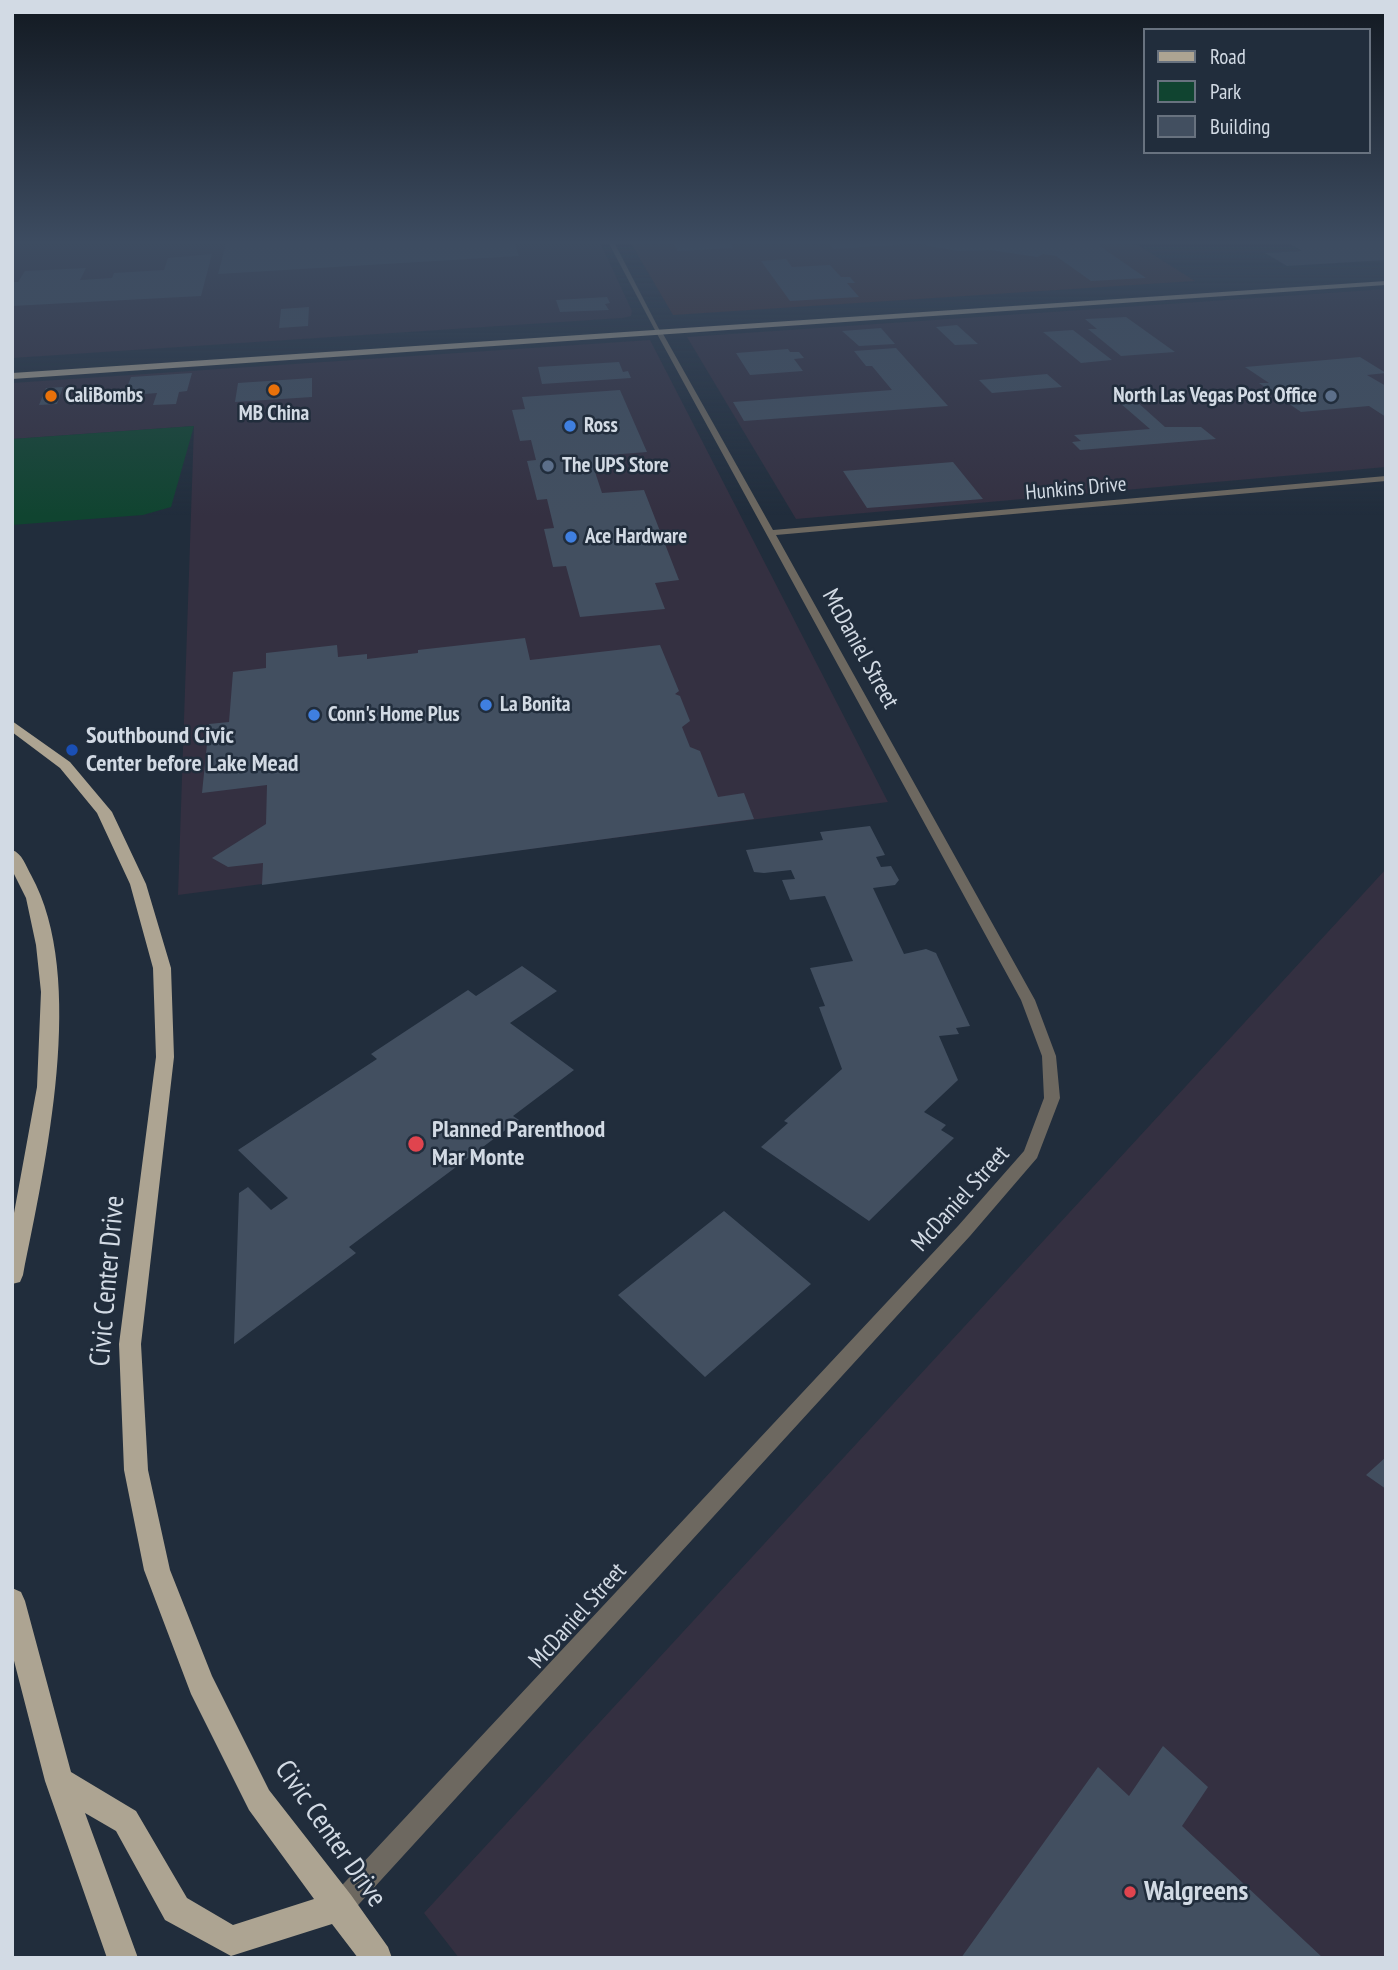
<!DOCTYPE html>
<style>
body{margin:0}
#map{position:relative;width:1398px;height:1970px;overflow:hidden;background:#212d3c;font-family:"PT Sans Narrow",sans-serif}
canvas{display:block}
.frame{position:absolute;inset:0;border:14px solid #d2dae4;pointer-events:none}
.legend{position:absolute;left:1143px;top:28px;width:228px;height:126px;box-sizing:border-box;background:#212d3c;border:2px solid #68727f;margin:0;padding:9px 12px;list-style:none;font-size:21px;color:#d2dae4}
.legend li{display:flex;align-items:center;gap:14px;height:35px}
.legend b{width:35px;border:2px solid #68727f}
</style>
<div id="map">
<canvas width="1398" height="1970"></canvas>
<div class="frame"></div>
<ul class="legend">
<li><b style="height:9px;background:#ada492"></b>Road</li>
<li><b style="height:19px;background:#104430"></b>Park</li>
<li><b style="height:19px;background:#424f60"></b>Building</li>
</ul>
</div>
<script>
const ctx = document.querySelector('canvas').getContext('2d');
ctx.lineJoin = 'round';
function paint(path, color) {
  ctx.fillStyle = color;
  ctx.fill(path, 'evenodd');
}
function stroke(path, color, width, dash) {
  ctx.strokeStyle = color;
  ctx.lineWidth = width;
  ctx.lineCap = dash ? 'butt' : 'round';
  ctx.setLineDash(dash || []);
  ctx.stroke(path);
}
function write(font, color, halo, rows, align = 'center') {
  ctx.font = font + ' "PT Sans Narrow",sans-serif';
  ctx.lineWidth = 5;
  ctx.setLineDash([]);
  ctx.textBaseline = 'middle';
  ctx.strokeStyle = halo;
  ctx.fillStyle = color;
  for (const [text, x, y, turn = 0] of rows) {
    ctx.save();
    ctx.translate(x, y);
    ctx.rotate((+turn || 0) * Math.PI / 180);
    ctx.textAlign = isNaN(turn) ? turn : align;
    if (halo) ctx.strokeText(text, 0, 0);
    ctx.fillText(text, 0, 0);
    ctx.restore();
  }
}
const commercial = new Path2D(`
 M 12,240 L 599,240 L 632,311 L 631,316 L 622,318 L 12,358 Z
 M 1386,289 L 1386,467 L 796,519 L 687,337 Z
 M 650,340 L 888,802 L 178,895 L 194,426 L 12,439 L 12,383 Z
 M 1386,869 L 1386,1958 L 459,1958 L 424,1913 Z`);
const medical = new Path2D(`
 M 629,240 L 1130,240 L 1195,281 L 673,315 Z`);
const green = new Path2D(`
 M 194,426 L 171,507 L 143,515 L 12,525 L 12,439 Z`);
const building = new Path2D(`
 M 227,240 L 513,240 L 519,256 L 218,274 Z
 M 664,240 L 727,240 L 733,248 L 678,251 L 673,244 L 667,244 Z
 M 825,240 L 1063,240 L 1078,247 L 1069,240 L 1091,240 L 1146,278 L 1091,281 L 1056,256 L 1043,254 L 1037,257 L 990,250 L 959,251 L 928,246 L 925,243 L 833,249 Z
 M 1283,240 L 1377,240 L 1386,245 L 1386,260 L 1287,266 L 1265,253 L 1302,251 Z
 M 212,254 L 201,296 L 12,306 L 12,282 L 18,282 L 25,271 L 86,268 L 80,280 L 112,278 L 114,273 L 164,270 L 168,258 Z
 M 786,259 L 792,267 L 830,265 L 841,277 L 850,277 L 855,283 L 847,283 L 859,297 L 790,301 L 761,261 Z
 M 607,297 L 610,303 L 605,304 L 609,310 L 560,312 L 556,300 Z
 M 309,307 L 308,326 L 279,328 L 281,309 Z
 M 1126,317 L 1175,352 L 1121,356 L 1088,329 L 1097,329 L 1085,319 Z
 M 957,325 L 978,344 L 955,345 L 936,327 Z
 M 881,328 L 895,344 L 859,346 L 842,331 Z
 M 1073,330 L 1112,360 L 1081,363 L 1043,332 Z
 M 896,348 L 948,406 L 744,421 L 733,402 L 892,390 L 872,366 L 866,366 L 854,351 Z
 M 788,349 L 790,352 L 799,352 L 804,358 L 794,359 L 803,371 L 750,375 L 736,353 Z
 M 1360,357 L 1386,373 L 1367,375 L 1386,386 L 1386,417 L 1369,406 L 1301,412 L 1259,383 L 1269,383 L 1245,367 Z
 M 619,362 L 623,372 L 628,371 L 631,378 L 542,384 L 538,367 Z
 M 192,373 L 187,391 L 179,392 L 176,404 L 153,405 L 157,393 L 132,395 L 134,390 L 126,390 L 131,377 Z
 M 1047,374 L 1062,387 L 992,393 L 979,380 Z
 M 312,378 L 312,397 L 235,402 L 238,383 Z
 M 63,387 L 57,404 L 39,405 L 46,388 Z
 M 620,390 L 647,452 L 609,455 L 613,468 L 594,469 L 602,493 L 644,490 L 679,580 L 655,583 L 665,609 L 580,617 L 566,566 L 553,567 L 544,529 L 554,528 L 547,499 L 537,500 L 527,461 L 536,460 L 531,440 L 520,441 L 512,410 L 525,409 L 522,397 Z
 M 1136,401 L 1165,427 L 1201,427 L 1216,439 L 1080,450 L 1072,442 L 1081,441 L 1074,435 L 1150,429 L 1120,403 Z
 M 953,462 L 983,499 L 867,508 L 843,471 Z
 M 525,638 L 530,660 L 660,645 L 679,691 L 675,694 L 680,696 L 690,721 L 682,727 L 690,747 L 700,751 L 718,797 L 744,793 L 754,819 L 262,885 L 263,863 L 228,867 L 212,858 L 266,824 L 267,785 L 202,793 L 209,724 L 229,722 L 233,672 L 266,668 L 266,653 L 337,645 L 338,657 L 367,654 L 367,659 L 418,653 L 418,650 Z
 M 870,826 L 885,855 L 876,857 L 881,867 L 891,866 L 899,880 L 895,885 L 873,888 L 904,954 L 926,949 L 936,953 L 970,1026 L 956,1028 L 959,1034 L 939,1036 L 958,1080 L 924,1112 L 946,1125 L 941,1130 L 954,1138 L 869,1221 L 761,1147 L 788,1123 L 784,1121 L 842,1069 L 819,1007 L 825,1006 L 810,968 L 853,961 L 825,896 L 790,900 L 782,880 L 795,879 L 791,870 L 764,873 L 754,872 L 746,850 L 823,840 L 820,832 Z
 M 522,966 L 557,991 L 510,1023 L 574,1070 L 513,1116 L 519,1120 L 349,1247 L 356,1253 L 234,1344 L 239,1193 L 248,1187 L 271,1210 L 288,1198 L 238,1150 L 377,1059 L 371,1054 L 468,990 L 476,996 Z
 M 724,1211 L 811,1284 L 705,1377 L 618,1295 Z
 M 1386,1457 L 1386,1489 L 1366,1475 Z
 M 1163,1746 L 1208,1787 L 1182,1826 L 1323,1958 L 961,1958 L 1098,1767 L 1129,1796 Z`);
const minor = new Path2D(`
 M 659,330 L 662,332 L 773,530 L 1386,476 L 1386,481 L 776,535 L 1035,1000 L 1056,1056 L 1060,1098 L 1037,1158 L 970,1236 L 349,1915 L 340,1918 L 331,1915 L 328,1906 L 331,1897 L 958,1226 L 1024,1151 L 1044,1098 L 1042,1056 L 1021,1000 L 656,332 Z`);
const tertiary = new Path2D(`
 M 607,240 L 613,240 L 661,333 L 656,332 Z`);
const primary = new Path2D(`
 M 1386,281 L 1386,285 L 12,379 L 12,373 Z
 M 12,721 L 70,762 L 112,812 L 146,884 L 171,968 L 174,1057 L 141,1344 L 148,1470 L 170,1570 L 212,1676 L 269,1790 L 351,1895 L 388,1947 L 392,1958 L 358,1958 L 332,1924 L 231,1956 L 165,1920 L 116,1831 L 85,1813 L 138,1958 L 107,1958 L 45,1781 L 12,1653 L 12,1588 L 21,1592 L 25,1601 L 71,1772 L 136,1811 L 187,1898 L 233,1925 L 314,1899 L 249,1810 L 191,1694 L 144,1570 L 124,1470 L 119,1344 L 156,1057 L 153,968 L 130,884 L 97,813 L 60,768 L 12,732 Z
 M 12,850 C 22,853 26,866 31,875 C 88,978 45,1165 23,1275 L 20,1282 L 12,1284 L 12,1224 L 37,1087 L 41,992 L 36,945 L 26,898 L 12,870 Z`);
const markers = [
 [274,390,7,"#e8710a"],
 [51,396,7,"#e8710a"],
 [1331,396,7,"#5c6f8a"],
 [570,426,7,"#3f7fe0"],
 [548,466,7,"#5c6f8a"],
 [571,537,7,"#3f7fe0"],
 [486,705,7,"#3f7fe0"],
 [314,715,7,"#3f7fe0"],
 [72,750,7,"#1a4fb4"],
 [416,1144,9,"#e0444e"],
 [1130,1892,7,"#e0444e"]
];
const farPoinames = [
 ["CaliBombs",65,396],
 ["North Las Vegas Post Office",1317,396,"right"],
 ["MB China",274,414,"center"],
 ["Ross",584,426],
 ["The UPS Store",562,466],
 ["Ace Hardware",585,537],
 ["La Bonita",500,705],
 ["Conn's Home Plus",328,715]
];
const farStreetnames = [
 ["Hunkins Drive",1076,489,-5]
];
const streetNames = [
 ["McDaniel Street",860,649,61],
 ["McDaniel Street",961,1199,-48],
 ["McDaniel Street",578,1616,-48]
];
const poiNames = [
 ["Southbound Civic",86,736],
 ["Center before Lake Mead",86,764],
 ["Planned Parenthood",432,1130],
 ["Mar Monte",432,1158]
];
const nearStreetnames = [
 ["Civic Center Drive",108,1281,-85],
 ["Civic Center Drive",330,1834,55]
];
const nearPoinames = [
 ["Walgreens",1144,1892]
];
paint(commercial, '#343041');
paint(medical, '#402d33');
paint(green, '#104430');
paint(building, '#424f60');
paint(minor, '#6d6860');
paint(tertiary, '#6d6860');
paint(primary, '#ada492');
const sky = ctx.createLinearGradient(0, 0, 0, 516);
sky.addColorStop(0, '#121921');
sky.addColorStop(0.47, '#3d4c61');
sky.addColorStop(1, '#3d4c6100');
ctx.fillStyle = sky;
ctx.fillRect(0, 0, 1398, 516);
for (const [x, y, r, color] of markers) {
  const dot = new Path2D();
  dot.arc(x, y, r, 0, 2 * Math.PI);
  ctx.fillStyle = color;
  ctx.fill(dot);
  stroke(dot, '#212d3c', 2.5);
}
write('bold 21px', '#d2dae4', '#212d3c', farPoinames, 'left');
write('21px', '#d2dae4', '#212d3c', farStreetnames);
write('24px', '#d2dae4', '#212d3c', streetNames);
write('bold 24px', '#d2dae4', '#212d3c', poiNames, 'left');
write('28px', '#d2dae4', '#212d3c', nearStreetnames);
write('bold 28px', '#d2dae4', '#212d3c', nearPoinames, 'left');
</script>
